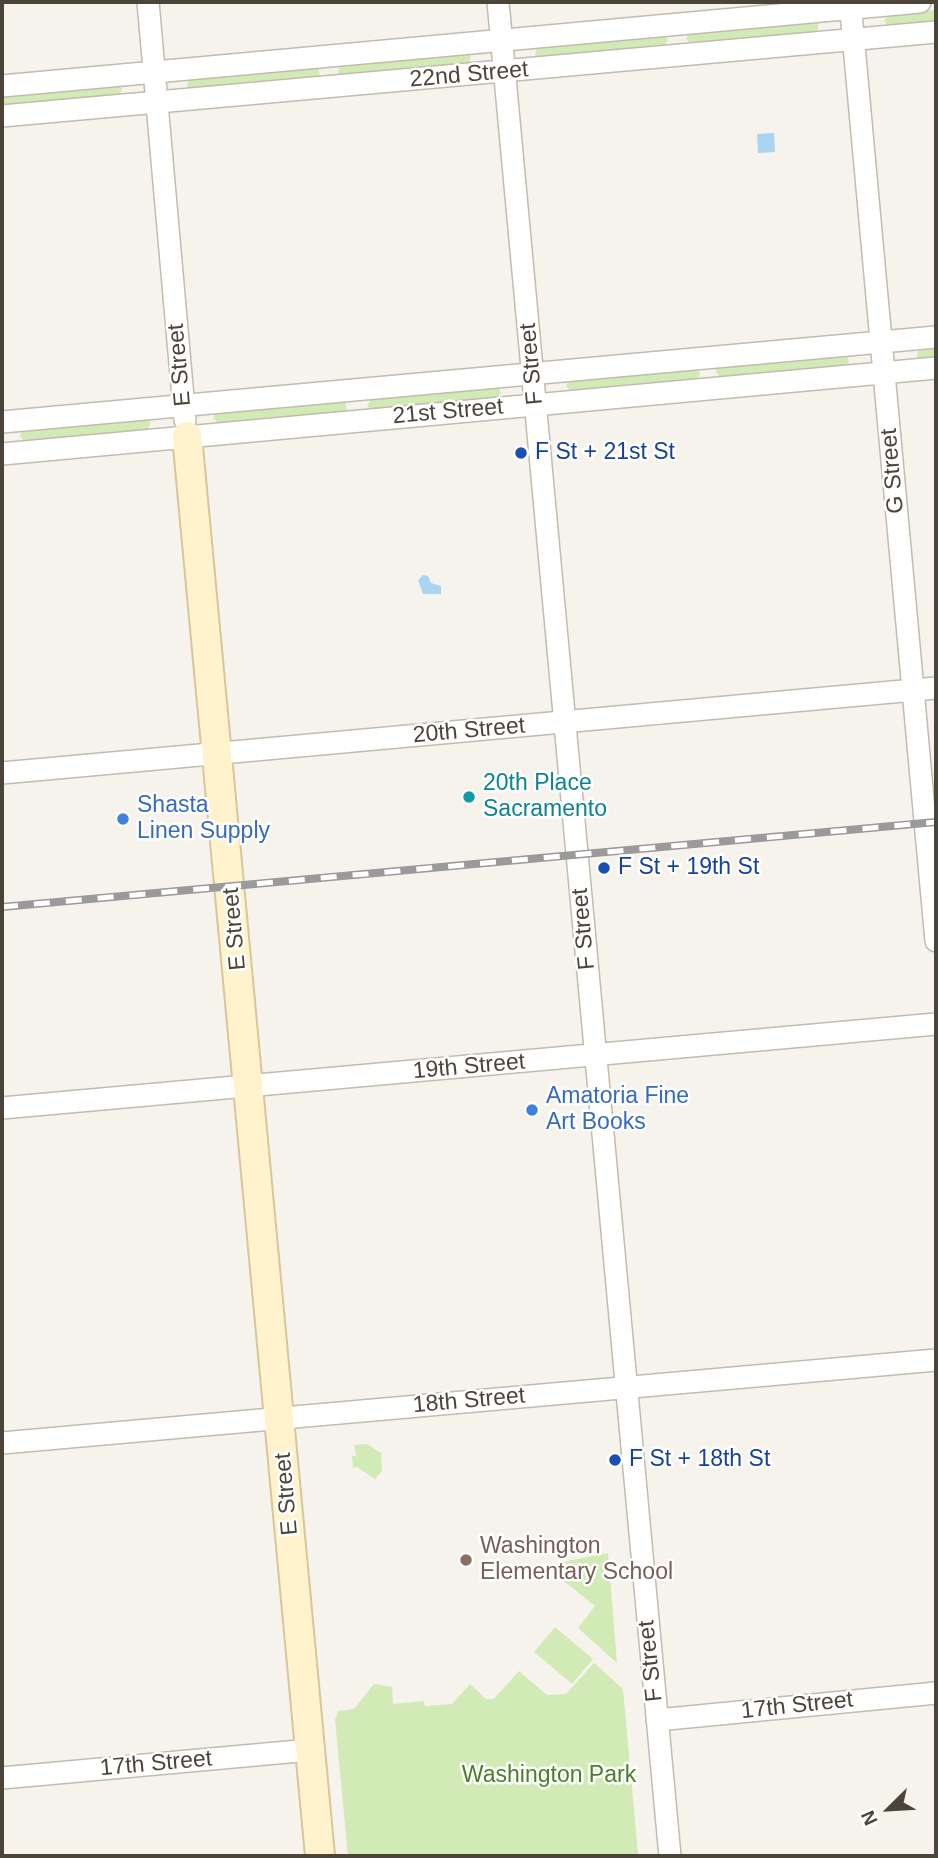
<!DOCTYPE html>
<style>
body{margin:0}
#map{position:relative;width:938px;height:1858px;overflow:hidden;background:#f6f3ec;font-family:Helvetica,sans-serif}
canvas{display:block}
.frame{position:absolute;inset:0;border:4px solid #4b4439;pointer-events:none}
.north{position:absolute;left:854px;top:1774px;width:70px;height:70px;-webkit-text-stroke:5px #fff;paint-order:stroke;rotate:246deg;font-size:19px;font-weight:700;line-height:28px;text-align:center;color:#4b4439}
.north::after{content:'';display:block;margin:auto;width:24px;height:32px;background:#4b4439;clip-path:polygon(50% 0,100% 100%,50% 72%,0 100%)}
</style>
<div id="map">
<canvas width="938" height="1858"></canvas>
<div class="frame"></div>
<div class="north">N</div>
</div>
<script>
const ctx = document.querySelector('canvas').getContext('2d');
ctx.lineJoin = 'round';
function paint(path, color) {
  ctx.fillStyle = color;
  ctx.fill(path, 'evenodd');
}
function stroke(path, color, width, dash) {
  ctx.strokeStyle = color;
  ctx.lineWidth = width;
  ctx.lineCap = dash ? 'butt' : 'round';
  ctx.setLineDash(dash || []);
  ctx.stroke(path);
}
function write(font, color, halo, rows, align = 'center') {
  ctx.font = font + ' Helvetica,sans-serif';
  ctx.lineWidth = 5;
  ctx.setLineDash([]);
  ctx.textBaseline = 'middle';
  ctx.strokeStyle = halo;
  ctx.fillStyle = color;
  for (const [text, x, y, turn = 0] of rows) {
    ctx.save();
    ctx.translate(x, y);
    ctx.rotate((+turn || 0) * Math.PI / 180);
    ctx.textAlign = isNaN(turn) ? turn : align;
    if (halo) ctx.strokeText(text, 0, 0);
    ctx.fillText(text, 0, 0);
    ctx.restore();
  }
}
const green = new Path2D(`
 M 936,10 L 936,23 L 889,27 L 884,21 L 889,14 Z
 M 818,22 L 818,32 L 692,45 L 686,39 L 689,33 Z
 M 666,36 L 668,40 L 664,47 L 540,59 L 535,55 L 537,47 Z
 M 469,53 L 471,57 L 468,65 L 341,76 L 338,73 L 340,65 Z
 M 318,67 L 320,76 L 317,79 L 190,90 L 187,86 L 189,78 Z
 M 120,85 L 122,89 L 118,97 L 2,108 L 2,94 Z
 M 936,346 L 936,359 L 917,358 L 918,348 Z
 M 847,355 L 849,363 L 843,367 L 721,378 L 716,372 L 717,367 Z
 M 696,368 L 700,373 L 698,380 L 572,393 L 566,386 L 569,380 Z
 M 498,387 L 501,393 L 497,399 L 372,410 L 367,406 L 372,397 Z
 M 345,401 L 347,409 L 341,413 L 219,424 L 213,418 L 216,412 Z
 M 145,418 L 151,423 L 147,430 L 24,442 L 20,435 L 25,429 Z
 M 367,1444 L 381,1453 L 382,1471 L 375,1479 L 357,1467 L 353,1468 L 352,1456 L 356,1456 L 354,1445 Z
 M 608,1553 L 617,1663 L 578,1628 L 595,1606 L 555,1574 L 567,1561 Z
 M 555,1627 L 593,1659 L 572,1684 L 534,1652 Z
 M 594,1663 L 623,1689 L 638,1854 L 348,1856 L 335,1720 L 338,1711 L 354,1709 L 374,1684 L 392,1687 L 393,1704 L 424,1701 L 425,1706 L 452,1704 L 470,1684 L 486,1699 L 494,1699 L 519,1671 L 547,1695 L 566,1694 Z`);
const water = new Path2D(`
 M 774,133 L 775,152 L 758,153 L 757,134 Z
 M 423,575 L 428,576 L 431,583 L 441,586 L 441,594 L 423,594 L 418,580 Z`);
const street = new Path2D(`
 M 148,2 L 185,420
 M 498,2 L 670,1856
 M 850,2 L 936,941
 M 2,86 L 920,2
 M 2,116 L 936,32
 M 2,422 L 936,337
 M 2,454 L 936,368
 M 2,773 L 936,688
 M 2,1108 L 936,1024
 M 2,1443 L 936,1360
 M 657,1720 L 936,1693
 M 2,1778 L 310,1750`);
const secondary = new Path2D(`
 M 187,436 L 320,1856`);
const rail = new Path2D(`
 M 2,907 L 936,822`);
const markers = [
 [521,453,7,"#1a4fb4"],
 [469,797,7,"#0f9aa8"],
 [123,819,7,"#3f7fe0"],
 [604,868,7,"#1a4fb4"],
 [532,1110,7,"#3f7fe0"],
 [615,1460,7,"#1a4fb4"],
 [466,1560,7,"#8d6e63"]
];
const streetNames = [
 ["22nd Street",469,75,-5],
 ["F Street",532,364,-95],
 ["E Street",180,365,-95],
 ["21st Street",448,412,-5],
 ["G Street",893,471,-95],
 ["20th Street",469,731,-5],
 ["E Street",235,929,-95],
 ["F Street",584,929,-95],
 ["19th Street",469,1067,-5],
 ["18th Street",469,1401,-5],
 ["E Street",287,1494,-95],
 ["F Street",651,1661,-96],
 ["17th Street",797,1706,-6],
 ["17th Street",156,1764,-5]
];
const transitNames = [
 ["F St + 21st St",535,453],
 ["F St + 19th St",618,868],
 ["F St + 18th St",629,1460]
];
const cultureNames = [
 ["20th Place",483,784],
 ["Sacramento",483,810]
];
const shopNames = [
 ["Shasta",137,806],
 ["Linen Supply",137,832],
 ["Amatoria Fine",546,1097],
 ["Art Books",546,1123]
];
const educationNames = [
 ["Washington",480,1547],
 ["Elementary School",480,1573]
];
const parkNames = [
 ["Washington Park",549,1776]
];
paint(green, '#d2eab5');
paint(water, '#a9d4f2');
stroke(street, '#c2bbae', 24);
stroke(secondary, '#d6c79b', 32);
stroke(street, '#fff', 21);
stroke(secondary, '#fff3cd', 28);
stroke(rail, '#9a9a9a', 8);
stroke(rail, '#fff', 5, [16]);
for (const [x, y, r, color] of markers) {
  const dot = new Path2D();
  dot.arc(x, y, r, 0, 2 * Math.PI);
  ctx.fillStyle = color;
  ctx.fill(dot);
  stroke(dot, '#fff', 2.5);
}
write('23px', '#4b4439', '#fff', streetNames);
write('23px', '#164399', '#fff', transitNames, 'left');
write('23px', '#0d838f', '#fff', cultureNames, 'left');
write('23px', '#366cbe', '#fff', shopNames, 'left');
write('23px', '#785e54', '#fff', educationNames, 'left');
write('23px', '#4a7f2a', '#fff', parkNames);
</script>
